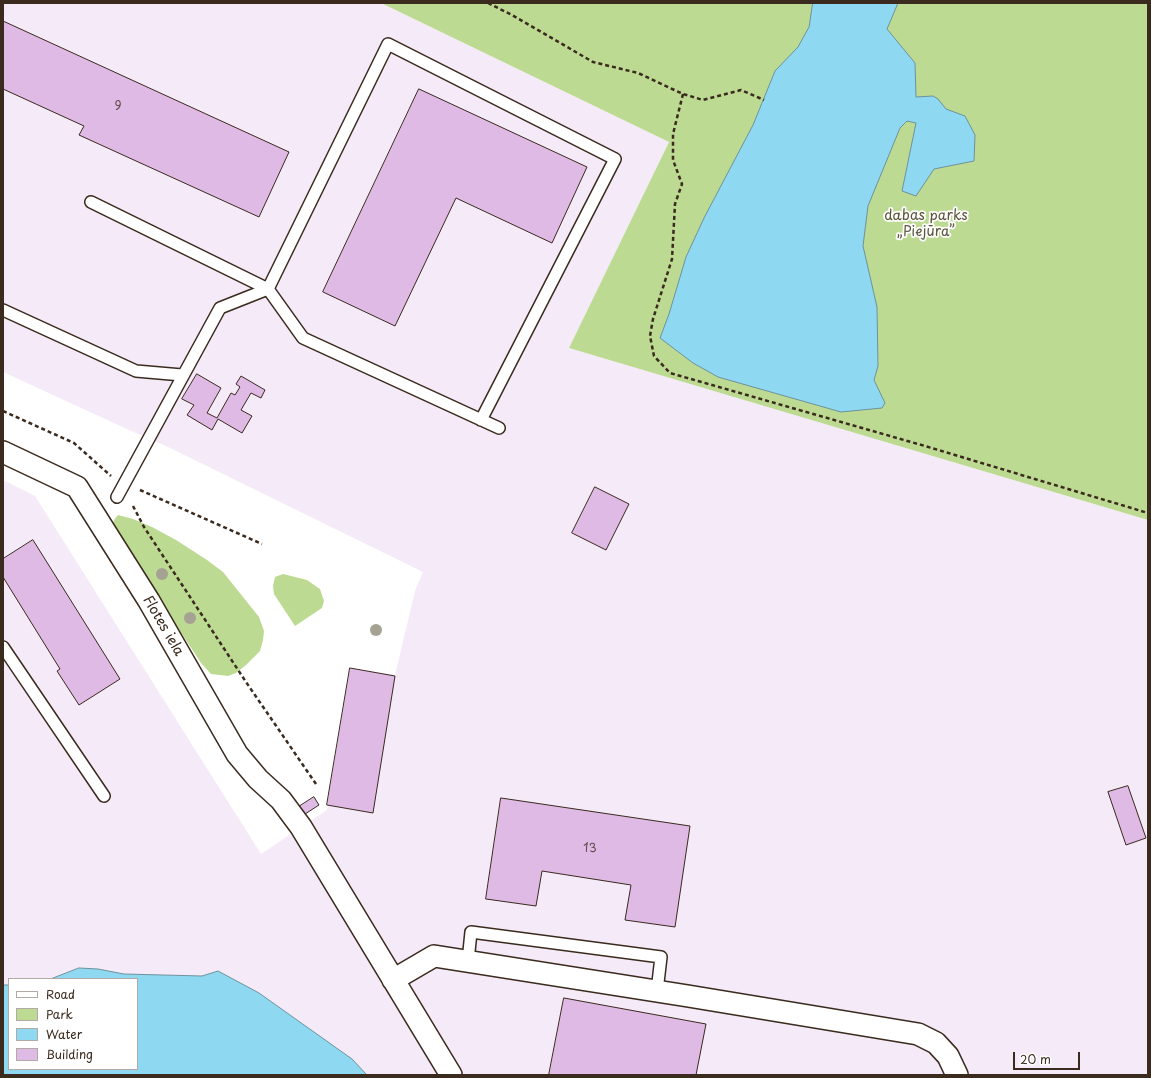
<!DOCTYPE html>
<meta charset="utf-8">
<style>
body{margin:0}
#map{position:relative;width:1151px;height:1078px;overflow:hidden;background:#fff;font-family:"Playpen Sans",sans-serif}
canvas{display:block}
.frame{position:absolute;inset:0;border:4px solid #3b2a1e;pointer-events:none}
.legend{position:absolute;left:8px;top:978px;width:130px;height:92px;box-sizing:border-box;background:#fff;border:1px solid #b1aaa5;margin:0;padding:5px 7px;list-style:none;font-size:12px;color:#3b2a1e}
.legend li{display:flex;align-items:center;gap:8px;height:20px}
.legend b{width:20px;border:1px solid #b1aaa5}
.scale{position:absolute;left:1013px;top:1052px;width:67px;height:18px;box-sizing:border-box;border:2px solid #3b2a1e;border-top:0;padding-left:5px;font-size:12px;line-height:14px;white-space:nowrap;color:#3b2a1e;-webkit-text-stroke:3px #fff;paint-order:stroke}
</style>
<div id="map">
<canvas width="1151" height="1078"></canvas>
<div class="frame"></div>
<ul class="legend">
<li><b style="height:5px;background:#fff"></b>Road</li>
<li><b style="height:11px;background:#bcda92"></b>Park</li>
<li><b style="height:11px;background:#8fd8f1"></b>Water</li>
<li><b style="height:11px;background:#debae5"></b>Building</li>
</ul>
<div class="scale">20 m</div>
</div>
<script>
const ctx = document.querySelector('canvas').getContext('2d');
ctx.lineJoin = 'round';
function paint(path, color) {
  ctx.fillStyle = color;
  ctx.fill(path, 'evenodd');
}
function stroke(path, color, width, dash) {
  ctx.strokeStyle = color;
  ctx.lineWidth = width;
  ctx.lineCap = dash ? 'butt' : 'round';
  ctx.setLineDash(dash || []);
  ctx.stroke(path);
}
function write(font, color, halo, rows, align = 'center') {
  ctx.font = font + ' "Playpen Sans",sans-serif';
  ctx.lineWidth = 3.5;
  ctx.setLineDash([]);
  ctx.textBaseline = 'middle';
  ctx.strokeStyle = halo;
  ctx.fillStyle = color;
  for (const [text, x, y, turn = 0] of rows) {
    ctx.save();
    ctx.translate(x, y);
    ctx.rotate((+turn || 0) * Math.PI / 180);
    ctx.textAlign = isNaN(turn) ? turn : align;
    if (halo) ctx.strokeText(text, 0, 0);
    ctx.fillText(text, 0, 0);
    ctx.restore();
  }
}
const built = new Path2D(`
 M 3,3 L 381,3 L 669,142 L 569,348 L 1148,520 L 1148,1075 L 367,1075 L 352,1059 L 259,993 L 218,971 L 202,976 L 124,974 L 98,969 L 79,968 L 51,979 L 9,979 L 9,985 L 3,985 L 3,480 L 35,496 L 261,854 L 327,810 L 350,668 L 395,675 L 415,591 L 423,572 L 168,447 L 127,429 L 3,372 Z`);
const green = new Path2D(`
 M 381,3 L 1148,3 L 1148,520 L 569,348 L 669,142 Z
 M 118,515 L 133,519 L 152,527 L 176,540 L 207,560 L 223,572 L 259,617 L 264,631 L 263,640 L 260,651 L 246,665 L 236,673 L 228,676 L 211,674 L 201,663 L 118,537 L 112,527 L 114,520 Z
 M 283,574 L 307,580 L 320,589 L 324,601 L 322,608 L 295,626 L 274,594 L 273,586 L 275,577 Z`);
const water = new Path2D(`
 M 813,3 L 898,3 L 887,29 L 915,63 L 916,97 L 933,96 L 938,99 L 946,109 L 965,116 L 975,135 L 974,161 L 934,169 L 916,196 L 902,191 L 916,123 L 907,121 L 900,128 L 868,206 L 863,246 L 877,307 L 878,366 L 874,380 L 885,403 L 882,408 L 841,412 L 718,377 L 693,363 L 660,338 L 669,314 L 686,257 L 704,218 L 753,125 L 775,71 L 798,47 L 809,27 Z
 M 79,968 L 98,969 L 124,974 L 202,976 L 218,971 L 259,993 L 352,1059 L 367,1075 L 3,1075 L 3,985 L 9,985 L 9,1069 L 137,1069 L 137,979 L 51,979 Z`);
const building = new Path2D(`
 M 3,21 L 289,152 L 259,217 L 79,135 L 84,126 L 3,89 Z
 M 419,89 L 587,167 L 552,243 L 456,198 L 395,326 L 323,292 Z
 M 197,374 L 221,388 L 207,413 L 217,418 L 231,393 L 235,395 L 240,387 L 236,384 L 241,376 L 265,390 L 261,398 L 251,393 L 241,410 L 252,416 L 242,433 L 218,419 L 212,430 L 187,415 L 194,405 L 182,399 Z
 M 595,487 L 629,504 L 606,550 L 572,533 Z
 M 33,540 L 120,679 L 79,705 L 57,671 L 60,669 L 3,577 L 3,559 Z
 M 350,668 L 395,676 L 373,813 L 327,805 Z
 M 1128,786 L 1146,838 L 1126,845 L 1108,792 Z
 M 314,797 L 319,805 L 302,816 L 297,808 Z
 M 501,798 L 690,826 L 675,927 L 625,920 L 631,885 L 542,871 L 536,906 L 486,899 Z
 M 564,998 L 706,1024 L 696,1075 L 549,1075 Z`);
const path = new Path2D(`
 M 488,3 L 512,15 L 593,62 L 638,73 L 683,94 L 703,100 L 741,90 L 764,100
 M 683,94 L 673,134 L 673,160 L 682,184 L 675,204 L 672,259 L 653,319 L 650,336 L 654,356 L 670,373 L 925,446 L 1148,513
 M 3,411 L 74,443 L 111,476
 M 140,490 L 262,544
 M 133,506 L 144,527 L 246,682 L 316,784`);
const lane = new Path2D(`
 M 91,202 L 268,289 L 303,338 L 499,428
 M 3,310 L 136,371 L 182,375
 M 117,497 L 220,308 L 268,289 L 388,44 L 615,159 L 481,420
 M 3,647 L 104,796
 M 468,961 L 471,932 L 661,957 L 657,991`);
const street = new Path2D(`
 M 3,452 L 77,487 L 149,601 L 237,754 L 258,779 L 281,800 L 301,827 L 451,1075
 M 393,980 L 434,956 L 688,996 L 918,1034 L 936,1043 L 948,1056 L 957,1075`);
const trees = [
 [162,574],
 [190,618],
 [376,630]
];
const numberNames = [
 ["9",118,107],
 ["13",590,849]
];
const parkNames = [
 ["dabas parks",926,216],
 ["„Piejūra”",926,232]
];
const streetNames = [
 ["Flotes iela",163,626,60]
];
paint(built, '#f5eaf7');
paint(green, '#bcda92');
paint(water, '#8fd8f1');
stroke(water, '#6d929d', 1);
paint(building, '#debae5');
stroke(building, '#3b2a1e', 1);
stroke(lane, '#3b2a1e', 14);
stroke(street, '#3b2a1e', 24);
stroke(path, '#3b2a1e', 2.5, [4, 3]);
stroke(lane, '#fff', 11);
stroke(street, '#fff', 21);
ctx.fillStyle = '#a5a293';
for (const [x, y] of trees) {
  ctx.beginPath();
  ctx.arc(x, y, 6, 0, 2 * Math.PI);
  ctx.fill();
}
write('12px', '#644e50', null, numberNames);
write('14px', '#5b563b', '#fff', parkNames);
write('14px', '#3b2a1e', '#fff', streetNames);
</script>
